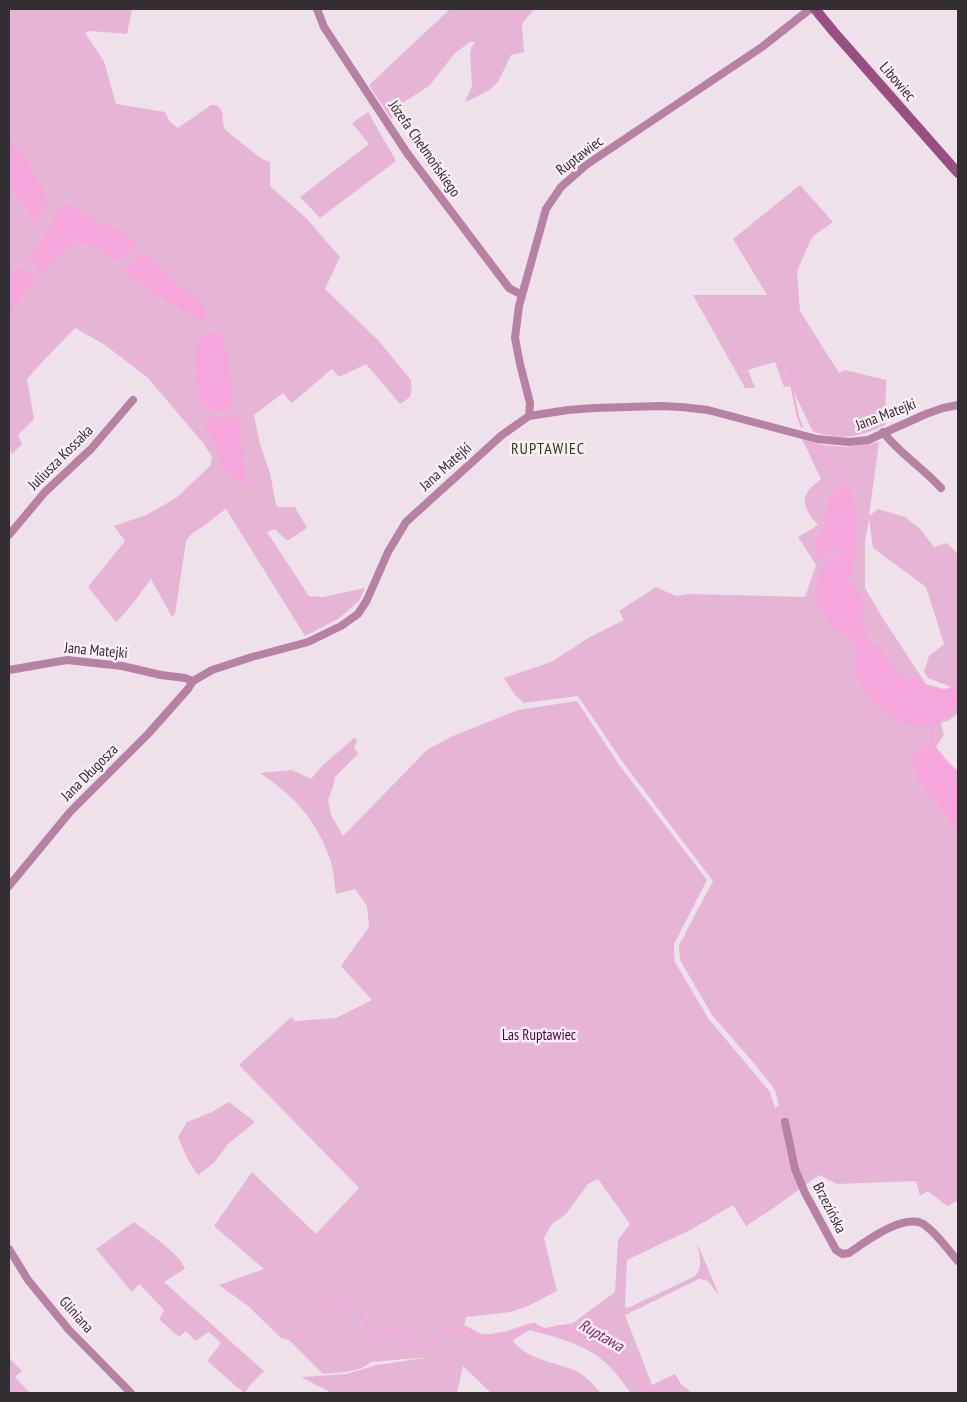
<!DOCTYPE html>
<meta charset="utf-8">
<style>
body{margin:0}
#map{position:relative;width:967px;height:1402px;overflow:hidden;background:#efe1e9;font-family:"PT Sans Narrow",sans-serif}
canvas{display:block}
.frame{position:absolute;inset:0;border:10px solid #332e31;pointer-events:none}
</style>
<div id="map">
<canvas width="967" height="1402"></canvas>
<div class="frame"></div>
</div>
<script>
const ctx = document.querySelector('canvas').getContext('2d');
ctx.lineJoin = 'round';
function paint(path, color) {
  ctx.fillStyle = color;
  ctx.fill(path, 'evenodd');
}
function stroke(path, color, width, dash) {
  ctx.strokeStyle = color;
  ctx.lineWidth = width;
  ctx.lineCap = dash ? 'butt' : 'round';
  ctx.setLineDash(dash || []);
  ctx.stroke(path);
}
function write(font, color, halo, rows, align = 'center') {
  ctx.font = font + ' "PT Sans Narrow",sans-serif';
  ctx.lineWidth = 5;
  ctx.setLineDash([]);
  ctx.textBaseline = 'middle';
  ctx.strokeStyle = halo;
  ctx.fillStyle = color;
  for (const [text, x, y, turn = 0] of rows) {
    ctx.save();
    ctx.translate(x, y);
    ctx.rotate((+turn || 0) * Math.PI / 180);
    ctx.textAlign = isNaN(turn) ? turn : align;
    if (halo) ctx.strokeText(text, 0, 0);
    ctx.fillText(text, 0, 0);
    ctx.restore();
  }
}
const green = new Path2D(`
 M 9,9 L 132,9 L 127,34 L 91,31 L 85,33 L 104,61 L 116,104 L 165,112 L 170,122 L 178,128 L 211,105 C 227,105 220,119 225,129 C 229,134 255,153 262,159 L 270,162 L 270,186 L 306,218 L 340,257 L 325,289 L 382,344 L 382,345 L 411,380 L 411,384 L 412,386 L 410,397 L 400,404 L 366,364 L 339,377 L 332,369 L 292,403 L 283,393 L 254,415 L 260,444 L 270,473 L 276,505 L 279,507 L 295,507 L 307,528 L 287,541 L 275,529 L 267,532 L 309,596 L 323,597 L 365,588 L 359,601 L 338,619 L 305,636 L 226,509 C 218,514 213,519 205,525 C 198,530 191,532 186,541 L 175,614 L 172,617 L 151,579 L 127,611 L 116,622 L 88,587 L 125,541 L 114,526 L 146,515 L 176,498 L 210,466 L 212,457 L 203,443 L 148,378 L 105,345 L 75,328 L 45,359 L 27,379 L 34,419 L 18,435 L 22,444 L 12,454 L 9,448 Z
 M 450,9 L 534,9 L 522,24 L 524,52 L 511,55 L 498,82 L 488,91 L 465,102 L 472,86 L 470,54 L 471,48 L 475,42 L 470,42 L 455,53 L 430,85 L 403,103 L 391,119 L 369,85 Z
 M 368,112 L 396,161 L 320,218 L 300,197 L 369,144 L 352,123 Z
 M 800,185 L 833,222 L 816,234 L 811,239 L 797,271 L 800,311 L 839,373 L 845,370 L 886,380 L 885,425 C 857,438 844,440 813,432 L 791,386 L 784,387 L 775,362 L 748,370 L 755,388 L 745,388 L 693,295 L 767,295 L 733,239 Z
 M 802,439 L 823,445 L 847,447 L 879,442 L 869,516 L 878,509 L 905,517 L 920,529 L 934,547 L 947,543 L 958,554 L 958,714 L 946,722 L 944,721 L 941,723 L 944,735 L 935,748 L 958,775 L 958,1201 L 947,1206 L 928,1191 L 920,1196 L 916,1181 L 837,1184 L 819,1175 L 775,1207 L 746,1226 L 733,1205 L 692,1229 L 627,1260 L 625,1307 L 628,1308 L 695,1276 C 704,1266 699,1254 697,1243 L 719,1295 C 710,1287 713,1280 699,1279 L 625,1315 L 652,1385 L 675,1374 L 681,1384 L 692,1393 L 628,1393 L 630,1392 C 624,1384 618,1375 610,1367 C 590,1345 557,1338 530,1330 L 513,1340 C 522,1358 557,1363 574,1370 C 585,1375 593,1384 601,1393 L 491,1393 L 463,1366 L 457,1393 L 332,1393 L 301,1377 L 346,1374 L 377,1365 L 431,1357 L 370,1362 C 363,1372 335,1373 323,1374 L 289,1340 L 281,1338 L 248,1306 L 219,1285 L 264,1269 L 214,1226 L 252,1172 L 316,1234 L 359,1188 L 239,1065 L 291,1017 L 295,1021 L 336,1018 L 372,1000 L 341,966 L 369,927 L 367,906 L 355,889 L 336,894 C 334,883 334,870 330,859 C 316,819 294,796 260,773 L 292,770 L 311,779 L 323,765 L 353,739 L 355,738 L 357,741 L 354,747 L 358,754 L 335,777 L 333,787 L 328,800 L 331,815 L 343,836 L 428,749 L 453,736 L 518,710 L 577,701 L 620,766 L 707,880 L 674,944 L 674,952 L 675,962 L 708,1018 L 770,1092 L 775,1108 L 779,1105 L 775,1090 L 758,1068 L 712,1015 L 680,960 L 679,945 L 713,881 L 624,764 L 578,696 L 524,703 L 515,695 L 504,678 L 551,662 L 590,637 L 624,620 L 619,611 L 656,587 L 676,596 L 688,594 L 805,597 L 816,565 L 798,537 L 818,525 C 811,518 800,503 807,493 C 810,487 817,483 821,479 ZM 869,519 L 873,548 L 926,587 L 944,644 L 929,656 L 924,672 L 928,678 L 951,687 L 944,689 L 926,684 L 882,617 L 865,588 L 865,541 ZM 598,1179 L 630,1224 L 618,1240 L 615,1292 L 573,1323 L 545,1328 L 532,1323 L 503,1332 L 490,1334 L 482,1334 L 464,1325 L 466,1317 L 511,1312 L 528,1306 L 557,1291 L 544,1238 L 552,1224 L 566,1214 L 588,1184 Z
 M 229,1102 L 255,1122 L 228,1144 L 214,1163 L 198,1175 L 188,1160 L 178,1137 L 187,1122 L 212,1112 Z
 M 134,1222 C 148,1233 178,1252 185,1268 L 183,1270 L 164,1282 L 264,1371 L 250,1385 L 245,1393 L 244,1393 L 207,1361 L 221,1343 L 209,1332 L 195,1341 L 186,1331 L 179,1337 L 159,1319 L 164,1310 L 139,1284 L 132,1292 L 96,1249 Z
 M 10,1359 L 22,1371 L 15,1377 L 29,1392 L 27,1393 L 9,1393 L 9,1361 Z`);
const water = new Path2D(`
 M 9,138 L 10,141 L 28,161 L 38,184 L 45,187 L 42,192 L 43,198 L 48,202 L 36,223 L 22,202 L 9,190 Z
 M 63,202 L 92,218 L 125,233 L 136,245 L 126,256 L 115,260 L 94,247 L 77,241 L 63,251 L 40,273 L 29,258 C 44,242 52,221 63,202 Z
 M 146,252 L 171,280 L 185,288 L 207,311 L 203,322 C 177,305 146,293 125,270 Z
 M 23,269 L 38,280 L 22,296 L 9,314 L 9,274 L 11,270 Z
 M 220,331 L 227,356 L 233,393 L 228,412 L 212,411 L 201,401 L 196,371 L 199,335 Z
 M 214,417 L 232,417 L 240,422 L 240,436 L 247,485 L 229,477 L 204,420 Z
 M 846,485 L 851,489 L 858,518 L 853,571 L 848,580 L 850,585 L 854,586 L 863,600 L 862,628 L 872,644 L 879,646 L 896,672 L 906,678 L 918,680 L 929,687 L 947,690 L 958,686 L 958,707 C 952,712 940,724 934,725 C 898,732 866,704 856,671 C 854,664 857,655 857,648 L 849,637 L 831,626 L 814,598 L 824,565 L 842,552 L 840,546 L 821,559 C 815,555 817,545 816,538 C 828,528 824,522 826,509 C 828,499 837,489 846,485 Z
 M 931,741 L 949,763 L 958,771 L 958,833 L 921,783 L 912,763 L 913,755 L 926,747 Z`);
const stream = new Path2D(`
 M 792,372 L 791,384 L 798,417 L 802,427
 M 811,443 C 822,456 843,470 843,489
 M 932,743 L 932,723
 M 324,1307 L 336,1315 L 346,1307 L 354,1306 C 357,1309 361,1312 363,1315 C 368,1324 365,1331 372,1338 L 391,1328 C 408,1341 420,1358 440,1337 C 444,1333 449,1327 456,1327 C 467,1325 471,1334 480,1336 C 498,1341 516,1332 532,1324 L 535,1324 L 543,1332 L 558,1326 L 562,1326 L 592,1341 L 630,1366 L 643,1388 L 663,1393
 M 637,1393 L 643,1388`);
const street = new Path2D(`
 M 317,9 L 324,27 L 407,153 L 509,288 L 522,295
 M 529,416 L 530,403 L 520,364 L 515,338 L 519,306 L 546,209 L 561,187 L 586,165 L 762,47 L 810,9
 M 883,432 C 899,453 923,468 941,488
 M 9,535 L 45,492 L 91,449 L 133,400
 M 9,670 L 67,660 L 122,666 L 161,675 L 185,678 L 193,681 L 212,670 L 252,657 L 308,642 L 341,626 L 358,614 L 367,600 L 388,552 L 406,522 L 502,435 L 529,416 L 568,410 L 594,408 L 660,406 L 681,407 L 708,410 L 817,439 L 849,442 L 868,440 L 926,414 L 943,408 L 958,405
 M 9,886 L 70,812 L 148,734 L 188,689 L 193,681
 M 785,1122 L 795,1169 L 805,1193 L 836,1250 L 842,1254 L 849,1253 C 865,1242 907,1210 926,1226 C 938,1235 948,1250 958,1261
 M 9,1249 L 28,1280 L 69,1330 L 131,1393`);
const secondary = new Path2D(`
 M 815,9 L 833,31 L 958,173`);
const streetNames = [
 ["Libowiec",897,82,49],
 ["Józefa Chełmońskiego",424,149,55],
 ["Ruptawiec",580,156,-37],
 ["Jana Matejki",886,415,-21],
 ["Juliusza Kossaka",61,458,-45],
 ["Jana Matejki",446,467,-42],
 ["Jana Matejki",96,651,5],
 ["Jana Długosza",90,773,-45],
 ["Brzezińska",829,1208,63],
 ["Gliniana",76,1315,48]
];
const parkNames = [
 ["Las Ruptawiec",539,1036]
];
const neighbourhoodNames = [
 ["RUPTAWIEC",548,449]
];
const waterNames = [
 ["Ruptawa",601,1336,30]
];
paint(green, '#e6b5d5');
paint(water, '#f7a6db');
stroke(stream, '#f7a6db', 2);
stroke(street, '#b681a3', 8);
stroke(secondary, '#9a4f83', 10);
write('15px', '#332e31', '#fceef7', streetNames);
write('15px', '#4d063c', '#fceef7', parkNames);
ctx.letterSpacing = '1px';
write('16px', '#2f410b', '#fceef7', neighbourhoodNames);
ctx.letterSpacing = '0px';
write('italic 16px', '#822769', '#fceef7', waterNames);
</script>
